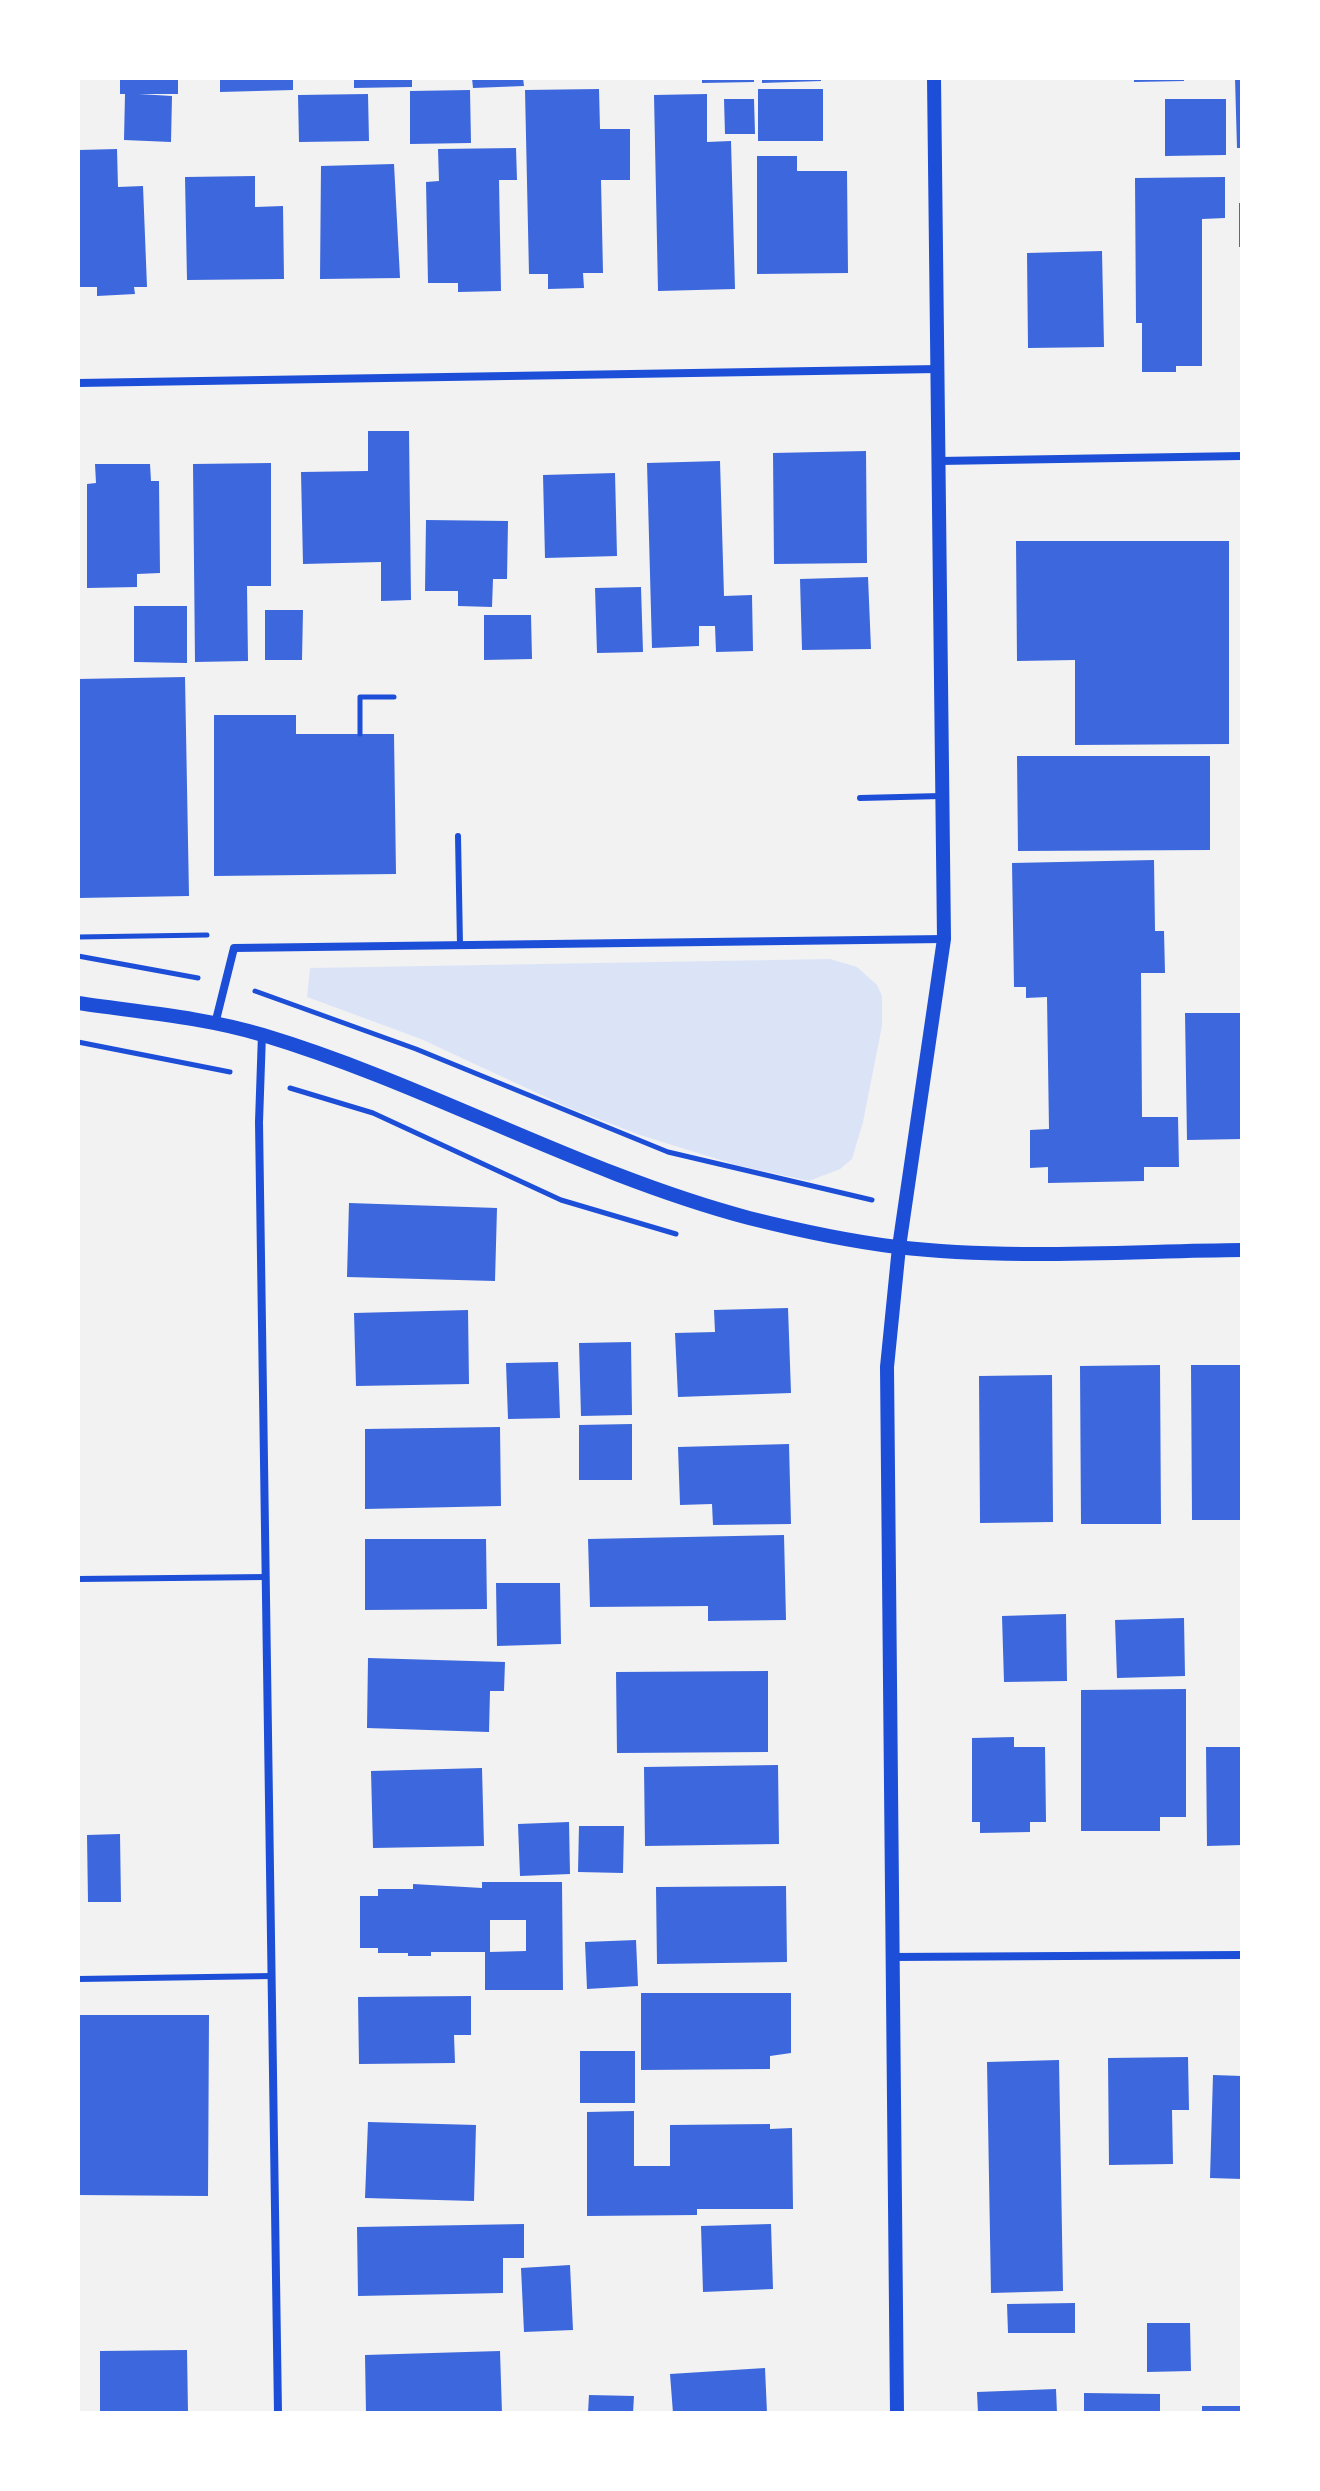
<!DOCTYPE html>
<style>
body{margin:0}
#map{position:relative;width:1320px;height:2491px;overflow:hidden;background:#f2f2f2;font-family:"Roboto Serif",serif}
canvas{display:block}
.frame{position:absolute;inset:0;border:80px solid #fff;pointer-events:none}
</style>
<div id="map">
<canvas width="1320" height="2491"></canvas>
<div class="frame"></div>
</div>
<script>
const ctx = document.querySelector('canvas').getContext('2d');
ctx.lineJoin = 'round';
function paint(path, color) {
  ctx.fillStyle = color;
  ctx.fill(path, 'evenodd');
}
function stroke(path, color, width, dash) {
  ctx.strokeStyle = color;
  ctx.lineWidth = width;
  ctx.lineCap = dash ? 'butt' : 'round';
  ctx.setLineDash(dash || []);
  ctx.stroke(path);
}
const green = new Path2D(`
 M 830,959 L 857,967 L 877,985 L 882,996 L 882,1026 L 863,1122 L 852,1159 L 840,1169 L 809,1181 L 736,1165 L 640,1135 L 567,1107 L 421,1039 L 307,997 L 310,968 Z`);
const building = new Path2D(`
 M 120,78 L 178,78 L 178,94 L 139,94 L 172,96 L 171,142 L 124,140 L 125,94 L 120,94 Z
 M 220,78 L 293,78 L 293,90 L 220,92 Z
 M 354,78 L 412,78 L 412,87 L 354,88 Z
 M 472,78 L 523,78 L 524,86 L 473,88 Z
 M 702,78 L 754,78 L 754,82 L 702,83 Z
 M 762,78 L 821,78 L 821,81 L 762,83 Z
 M 1134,78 L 1184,78 L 1184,81 L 1134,82 Z
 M 1235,78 L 1242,78 L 1242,148 L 1237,148 Z
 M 599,89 L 600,129 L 630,129 L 630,180 L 601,180 L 603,273 L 583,273 L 584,288 L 548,289 L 548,274 L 529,274 L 525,90 Z
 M 758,89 L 823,89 L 823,141 L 758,141 Z
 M 470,90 L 471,143 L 410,144 L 410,91 Z
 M 368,94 L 369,141 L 299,142 L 298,95 Z
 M 707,94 L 707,142 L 731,141 L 735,289 L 658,291 L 654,95 Z
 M 724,99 L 754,99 L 755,134 L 725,134 Z
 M 1165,99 L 1226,99 L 1226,155 L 1165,156 Z
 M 516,148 L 517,180 L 499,180 L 501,291 L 458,292 L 458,283 L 428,283 L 426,182 L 439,181 L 438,149 Z
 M 117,149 L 118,187 L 143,186 L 147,287 L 134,287 L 135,294 L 97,296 L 97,287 L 78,287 L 79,150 Z
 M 757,156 L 797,156 L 797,171 L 847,171 L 848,273 L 757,274 Z
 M 394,164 L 400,278 L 320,279 L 321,166 Z
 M 255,176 L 255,207 L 283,206 L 284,279 L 187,280 L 185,177 Z
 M 1225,177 L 1225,218 L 1202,219 L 1202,366 L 1176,366 L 1176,372 L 1142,372 L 1142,323 L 1136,323 L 1135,178 Z
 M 1239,203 L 1242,203 L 1242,247 L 1239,247 Z
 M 1102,251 L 1104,347 L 1028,348 L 1027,253 Z
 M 368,431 L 409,431 L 411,600 L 381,601 L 381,562 L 303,564 L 301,472 L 368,471 Z
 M 866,451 L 867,563 L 774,564 L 773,453 Z
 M 720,461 L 724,596 L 752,595 L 753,651 L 716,652 L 715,626 L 699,626 L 699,646 L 652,648 L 647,463 Z
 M 271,463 L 271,586 L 247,586 L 248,661 L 195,662 L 193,464 Z
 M 95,464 L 150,464 L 151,481 L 159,481 L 160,573 L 137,574 L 137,587 L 87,588 L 87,484 L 96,483 Z
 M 615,473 L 617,556 L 545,558 L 543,475 Z
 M 426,520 L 508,521 L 507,579 L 493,579 L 492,607 L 458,606 L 458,591 L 425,591 Z
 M 1016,541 L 1229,541 L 1229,744 L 1075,745 L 1075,660 L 1017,661 Z
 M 868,577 L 871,649 L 802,650 L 800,579 Z
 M 641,587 L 643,652 L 597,653 L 595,588 Z
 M 134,606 L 187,606 L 187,663 L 134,662 Z
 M 265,610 L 303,610 L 302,660 L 265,660 Z
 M 484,615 L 531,615 L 532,659 L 484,660 Z
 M 185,677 L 189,896 L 78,898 L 78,679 Z
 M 214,715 L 296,715 L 296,734 L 394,734 L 396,874 L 214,876 Z
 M 1017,756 L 1210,756 L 1210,850 L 1018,851 Z
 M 1154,860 L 1155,931 L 1164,931 L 1165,973 L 1141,973 L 1142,1117 L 1178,1117 L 1179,1167 L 1144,1167 L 1144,1181 L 1048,1183 L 1048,1167 L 1030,1168 L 1030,1130 L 1049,1129 L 1047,997 L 1026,998 L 1026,987 L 1014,987 L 1012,863 Z
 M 1185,1013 L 1242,1013 L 1242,1139 L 1187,1140 Z
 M 349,1203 L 497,1208 L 495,1281 L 347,1277 Z
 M 788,1308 L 791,1393 L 678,1397 L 675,1333 L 715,1332 L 714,1310 Z
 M 468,1310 L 469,1384 L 356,1386 L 354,1313 Z
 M 631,1342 L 632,1415 L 581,1416 L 579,1343 Z
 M 558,1362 L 560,1418 L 508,1419 L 506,1363 Z
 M 1160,1365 L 1161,1524 L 1081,1524 L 1080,1366 Z
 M 1191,1365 L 1242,1365 L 1242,1520 L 1192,1520 Z
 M 1052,1375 L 1053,1522 L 980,1523 L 979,1376 Z
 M 632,1424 L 632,1480 L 579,1480 L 579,1425 Z
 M 500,1427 L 501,1506 L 365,1509 L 365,1429 Z
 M 789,1444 L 791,1524 L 713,1525 L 712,1504 L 680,1505 L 678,1447 Z
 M 784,1535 L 786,1620 L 708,1621 L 708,1606 L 590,1607 L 588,1539 Z
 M 365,1539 L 486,1539 L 487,1609 L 365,1610 Z
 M 496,1583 L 560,1583 L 561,1644 L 497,1646 Z
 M 1066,1614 L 1067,1681 L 1004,1682 L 1002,1616 Z
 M 1184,1618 L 1185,1676 L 1117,1678 L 1115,1620 Z
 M 368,1658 L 505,1662 L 504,1691 L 490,1691 L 489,1732 L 367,1728 Z
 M 768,1671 L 768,1752 L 617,1753 L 616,1672 Z
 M 1186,1689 L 1186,1817 L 1160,1817 L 1160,1831 L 1081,1831 L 1081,1690 Z
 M 1014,1737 L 1014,1747 L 1045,1747 L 1046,1822 L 1030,1822 L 1030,1832 L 980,1833 L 980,1822 L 972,1822 L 972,1738 Z
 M 1206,1747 L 1242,1747 L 1242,1845 L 1207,1846 Z
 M 778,1765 L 779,1844 L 645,1846 L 644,1767 Z
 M 482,1768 L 484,1846 L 373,1848 L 371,1771 Z
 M 569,1822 L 570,1874 L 520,1876 L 518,1824 Z
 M 579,1826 L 624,1826 L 623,1873 L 578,1872 Z
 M 120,1834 L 121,1902 L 88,1902 L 87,1835 Z
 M 482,1882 L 562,1882 L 563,1990 L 485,1990 L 485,1952 L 431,1952 L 431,1956 L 408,1956 L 408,1953 L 378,1953 L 378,1948 L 360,1948 L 360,1896 L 378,1896 L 378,1889 L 413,1889 L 413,1884 L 482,1888 ZM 490,1920 L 526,1920 L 526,1951 L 490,1952 Z
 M 786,1886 L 787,1962 L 657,1964 L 656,1887 Z
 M 636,1940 L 638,1986 L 587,1989 L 585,1942 Z
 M 641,1993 L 791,1993 L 791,2053 L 770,2056 L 770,2069 L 641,2070 Z
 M 471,1996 L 471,2035 L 454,2035 L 455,2063 L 359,2064 L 358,1997 Z
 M 78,2015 L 209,2015 L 208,2196 L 78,2195 Z
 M 580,2051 L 635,2051 L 635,2103 L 580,2103 Z
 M 1188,2057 L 1189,2110 L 1172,2110 L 1173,2164 L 1109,2165 L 1108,2058 Z
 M 1059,2060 L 1063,2291 L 991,2293 L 987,2062 Z
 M 1213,2075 L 1242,2076 L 1242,2179 L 1210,2178 Z
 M 634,2111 L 634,2166 L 670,2166 L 670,2125 L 770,2124 L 770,2129 L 792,2128 L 793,2209 L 697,2209 L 697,2215 L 587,2216 L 587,2112 Z
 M 368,2122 L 476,2125 L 474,2201 L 365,2198 Z
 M 524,2224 L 524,2258 L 503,2258 L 503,2293 L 358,2296 L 357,2227 Z
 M 771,2224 L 773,2289 L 703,2292 L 701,2226 Z
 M 570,2265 L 573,2330 L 524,2332 L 521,2268 Z
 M 1075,2303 L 1075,2333 L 1008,2333 L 1007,2304 Z
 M 1147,2323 L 1190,2323 L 1191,2371 L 1147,2372 Z
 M 187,2350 L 188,2413 L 100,2413 L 100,2351 Z
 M 500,2351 L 502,2413 L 366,2413 L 365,2355 Z
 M 765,2368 L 767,2413 L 673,2413 L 670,2374 Z
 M 1056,2389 L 1057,2413 L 978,2413 L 977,2392 Z
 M 1084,2393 L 1160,2394 L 1160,2413 L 1084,2413 Z
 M 589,2395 L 634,2396 L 633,2413 L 588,2413 Z
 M 1202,2406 L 1242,2406 L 1242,2413 L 1202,2413 Z`);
const path = new Path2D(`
 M 360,734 L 360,697 L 394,697
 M 78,937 L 207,935
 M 78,956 L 198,978
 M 255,991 L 416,1049 L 668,1152 L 872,1200
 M 78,1042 L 230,1072
 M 290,1088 L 373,1113 L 561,1200 L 676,1234`);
const service = new Path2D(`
 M 860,798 L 941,796
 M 458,836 L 460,945
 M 78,1579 L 266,1577
 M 78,1979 L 272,1976`);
const minor = new Path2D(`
 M 78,383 L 938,369
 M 939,461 L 1242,456
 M 215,1024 L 234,948 L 944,939
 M 262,1034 L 259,1122 L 278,2413
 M 891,1957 L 1242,1955`);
const tertiary = new Path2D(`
 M 78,1003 C 139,1012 204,1017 263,1035 C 429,1085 580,1173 749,1218 C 797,1230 848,1241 897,1247 C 1009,1260 1130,1251 1242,1250
 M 897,2413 L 887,1367 L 899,1247 L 944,939 L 934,78`);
paint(green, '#dbe4f7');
paint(building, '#3d67dc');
stroke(path, '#1d4ed8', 5);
stroke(service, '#1d4ed8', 6);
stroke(minor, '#1d4ed8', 8);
stroke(tertiary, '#1d4ed8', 14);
</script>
